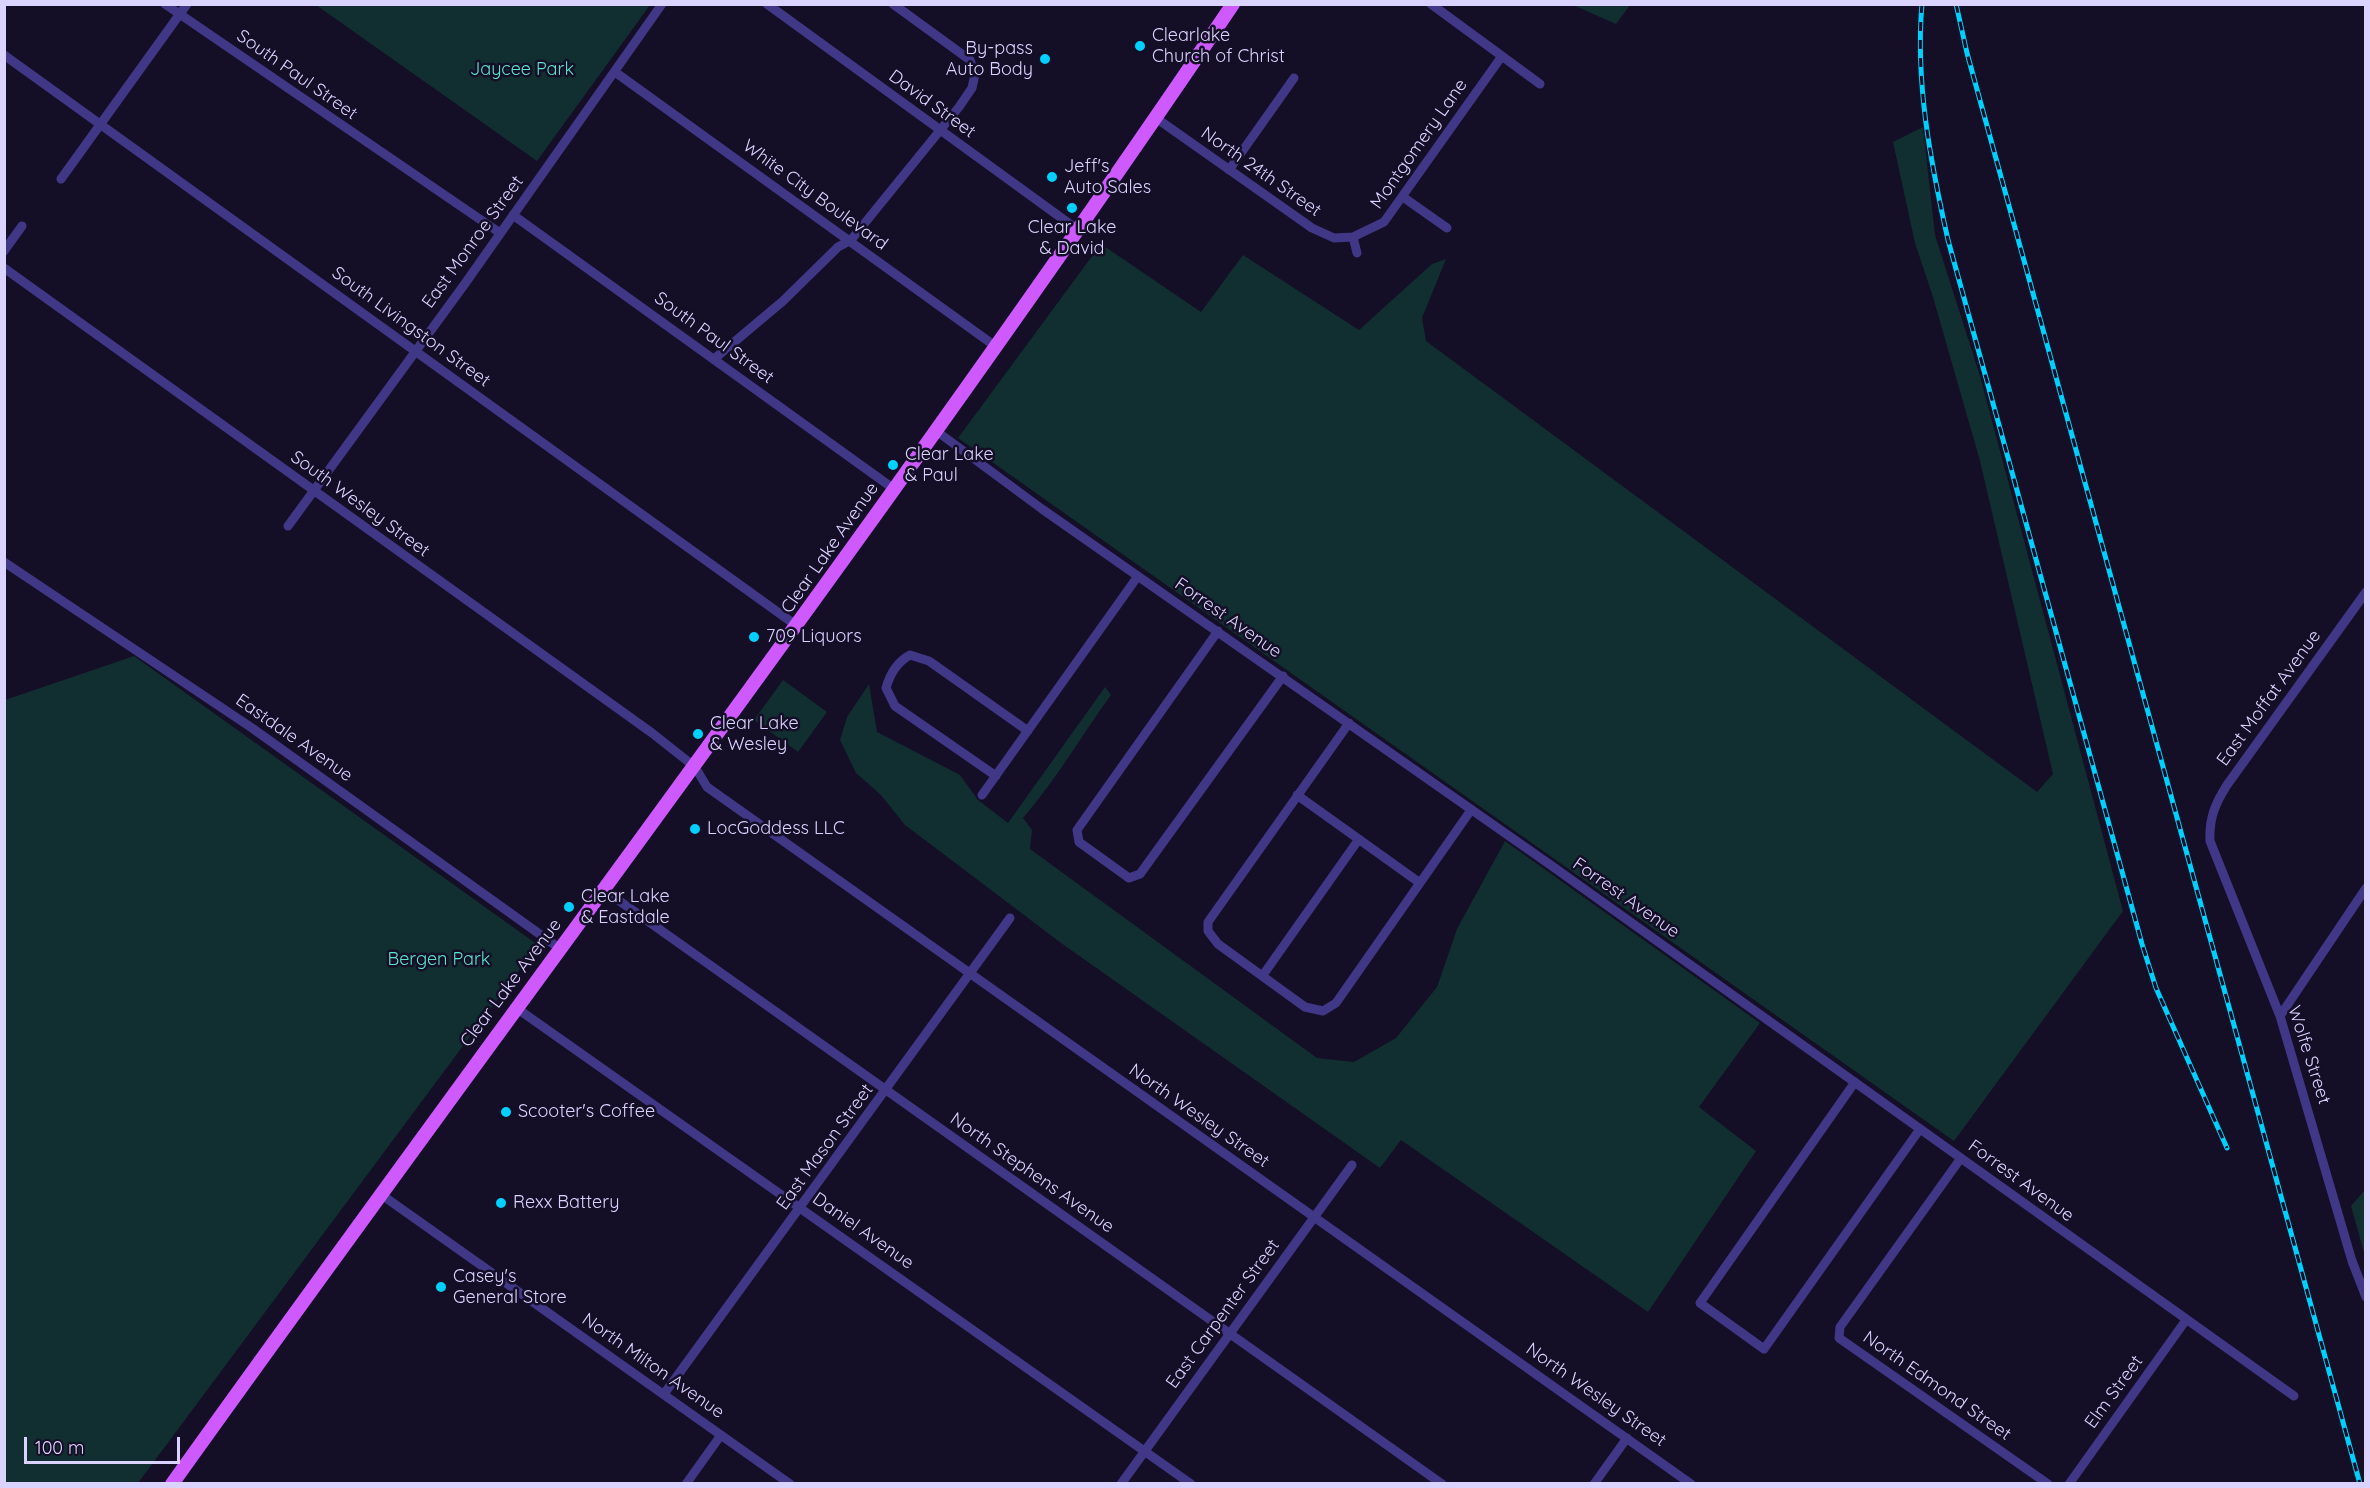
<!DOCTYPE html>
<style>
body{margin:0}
#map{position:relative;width:2370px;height:1488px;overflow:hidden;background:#140e26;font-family:Quicksand,sans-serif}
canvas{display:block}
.frame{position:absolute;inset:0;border:6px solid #dbd3ff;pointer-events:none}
.scale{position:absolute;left:24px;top:1437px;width:156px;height:27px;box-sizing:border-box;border:3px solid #dbd3ff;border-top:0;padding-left:8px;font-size:18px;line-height:21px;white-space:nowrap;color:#dbd3ff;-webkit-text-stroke:4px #140e26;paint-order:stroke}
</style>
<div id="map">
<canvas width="2370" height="1488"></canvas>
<div class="frame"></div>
<div class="scale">100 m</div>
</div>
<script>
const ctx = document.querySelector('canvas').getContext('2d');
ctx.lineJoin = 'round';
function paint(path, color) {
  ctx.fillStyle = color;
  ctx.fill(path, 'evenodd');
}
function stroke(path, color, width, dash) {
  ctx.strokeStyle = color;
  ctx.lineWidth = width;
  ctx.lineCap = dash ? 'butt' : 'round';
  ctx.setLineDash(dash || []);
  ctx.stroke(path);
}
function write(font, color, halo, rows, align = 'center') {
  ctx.font = font + ' Quicksand,sans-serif';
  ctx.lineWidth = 5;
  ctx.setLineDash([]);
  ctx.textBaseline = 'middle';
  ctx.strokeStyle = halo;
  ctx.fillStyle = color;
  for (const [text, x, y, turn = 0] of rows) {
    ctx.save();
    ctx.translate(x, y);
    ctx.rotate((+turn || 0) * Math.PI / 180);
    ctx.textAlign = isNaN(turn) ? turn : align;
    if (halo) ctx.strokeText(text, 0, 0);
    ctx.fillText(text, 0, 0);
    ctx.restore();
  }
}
const green = new Path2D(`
 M 316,5 L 650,4 L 650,5 L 537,161 Z
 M 1573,5 L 1630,5 L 1616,24 Z
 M 1923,127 L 1935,235 L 1980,376 L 2123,911 L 1954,1141 L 958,438 L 1101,244 L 1201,312 L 1243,255 L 1359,330 L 1432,264 L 1446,259 L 1422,318 L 1426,341 L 2037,792 L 2053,774 L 1980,461 L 1933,297 L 1915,243 L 1893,142 Z
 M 134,656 L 538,945 L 138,1483 L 5,1483 L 5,700 Z
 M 783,680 L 827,712 L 798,752 L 754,720 Z
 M 869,684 L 877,732 L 960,775 L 978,800 L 1008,823 L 1105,687 L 1111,695 C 1081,736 1056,780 1023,818 L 1032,830 L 1030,849 L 1317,1058 L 1354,1062 L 1396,1038 L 1437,987 L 1457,929 L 1505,841 L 1760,1023 L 1699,1107 L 1756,1151 L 1648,1312 L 1401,1140 L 1380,1168 L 1061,943 L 905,825 L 881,795 L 856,773 L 840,740 L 847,717 Z
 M 2365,1190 L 2365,1256 L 2351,1206 Z`);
const street = new Path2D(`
 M 165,4 L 500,233
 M 767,4 L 1078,230
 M 1431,4 L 1540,84
 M 4,55 L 797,626
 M 615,72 L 995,346
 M 1156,118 L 1312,228 L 1334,238 L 1353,237 L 1384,222 L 1502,56
 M 1229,170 L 1294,78
 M 61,179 L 187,4
 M 1403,197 L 1447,228
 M 513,215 L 894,489
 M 1353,237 L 1357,253
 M 4,251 L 22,226
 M 4,268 L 652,733 L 695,767 L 707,787 L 1691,1484
 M 714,359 L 783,301 L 838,247 L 851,240 L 959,107 L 972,88 L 975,74 L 970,60 L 893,4
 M 935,430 L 1042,509 L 1552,866 L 2294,1396
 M 288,526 L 464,285 L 662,4
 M 4,562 L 252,728 L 559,948
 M 2366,592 L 2227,785 C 2215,804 2209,818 2210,841 L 2280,1016 L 2352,1261 L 2366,1297
 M 1218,631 L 1077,830 L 1079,842 L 1129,878 L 1140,874 L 1283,676
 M 1349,723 L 1208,922 L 1208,931 L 1218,944 L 1305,1007 L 1323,1011 L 1336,1003 L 1471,810
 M 996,776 L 895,706 L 886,688 C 890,674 897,662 910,655 L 929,661 L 1028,731
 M 982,795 L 1138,576
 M 1297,795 L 1420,883
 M 604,890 L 1442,1484
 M 1263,975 L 1359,839
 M 515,1007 L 1191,1484
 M 2280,1016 L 2366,888
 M 1855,1082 L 1700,1303 L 1764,1349 L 1920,1129
 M 1961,1158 L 1840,1327 L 1839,1338 L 2048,1484
 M 379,1193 L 790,1484
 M 664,1394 L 1010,918
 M 686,1484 L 721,1435
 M 1121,1484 L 1352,1165
 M 1594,1484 L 1627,1438
 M 2069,1484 L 2186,1320`);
const primary = new Path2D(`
 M 172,1484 C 525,990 893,507 1233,4`);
const rail = new Path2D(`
 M 1922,4 C 1915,83 1931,164 1948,240 L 2142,944 L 2156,988 L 2227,1148
 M 1956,4 L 1967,53 L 2360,1484`);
const markers = [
 [1140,46,6,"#00d0fe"],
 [1045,59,6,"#00d0fe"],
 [1052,177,6,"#00d0fe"],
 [1072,208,6,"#00d0fe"],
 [893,465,6,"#00d0fe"],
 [754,637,6,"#00d0fe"],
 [698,734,6,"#00d0fe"],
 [695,829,6,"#00d0fe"],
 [569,907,6,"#00d0fe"],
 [506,1112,6,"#00d0fe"],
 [501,1203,6,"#00d0fe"],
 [441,1287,6,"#00d0fe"]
];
const poiNames = [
 ["Clearlake",1152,36],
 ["Church of Christ",1152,57],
 ["By-pass",1033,49,"right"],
 ["Auto Body",1033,70,"right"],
 ["Jeff's",1064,167],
 ["Auto Sales",1064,188],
 ["Clear Lake",1072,228,"center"],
 ["& David",1072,249,"center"],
 ["Clear Lake",905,455],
 ["& Paul",905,476],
 ["709 Liquors",766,637],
 ["Clear Lake",710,724],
 ["& Wesley",710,745],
 ["LocGoddess LLC",707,829],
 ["Clear Lake",581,897],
 ["& Eastdale",581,918],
 ["Scooter's Coffee",518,1112],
 ["Rexx Battery",513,1203],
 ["Casey's",453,1277],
 ["General Store",453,1298]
];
const parkNames = [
 ["Jaycee Park",522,70],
 ["Bergen Park",439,960]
];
const streetNames = [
 ["South Paul Street",297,75,35],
 ["David Street",932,104,36],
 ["Montgomery Lane",1419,144,-55],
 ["North 24th Street",1261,172,35],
 ["White City Boulevard",815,195,36],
 ["East Monroe Street",473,242,-54],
 ["South Livingston Street",411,327,36],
 ["South Paul Street",714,338,36],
 ["South Wesley Street",360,504,36],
 ["Clear Lake Avenue",830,548,-55],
 ["Forrest Avenue",1228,618,35],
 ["East Moffat Avenue",2269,698,-54],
 ["Eastdale Avenue",294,738,35],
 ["Forrest Avenue",1626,898,35],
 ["Clear Lake Avenue",511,983,-53],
 ["Wolfe Street",2309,1055,72],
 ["North Wesley Street",1199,1116,35],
 ["East Mason Street",825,1147,-54],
 ["North Stephens Avenue",1032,1173,35],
 ["Forrest Avenue",2021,1181,36],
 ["Daniel Avenue",863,1231,35],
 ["East Carpenter Street",1223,1314,-54],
 ["North Milton Avenue",653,1366,35],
 ["North Edmond Street",1937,1386,35],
 ["Elm Street",2114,1392,-54],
 ["North Wesley Street",1596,1395,35]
];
paint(green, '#112f30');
stroke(street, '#413787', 9);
stroke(primary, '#ce5aff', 14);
stroke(rail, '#00d0fe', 5);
stroke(rail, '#140e26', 3, [9]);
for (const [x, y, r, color] of markers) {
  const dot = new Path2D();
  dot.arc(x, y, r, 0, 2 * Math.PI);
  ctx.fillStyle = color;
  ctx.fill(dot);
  stroke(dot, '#140e26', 2);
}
write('18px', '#dbd3ff', '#140e26', poiNames, 'left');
write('18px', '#5ae4cd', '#140e26', parkNames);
write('18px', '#dbd3ff', '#140e26', streetNames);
</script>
